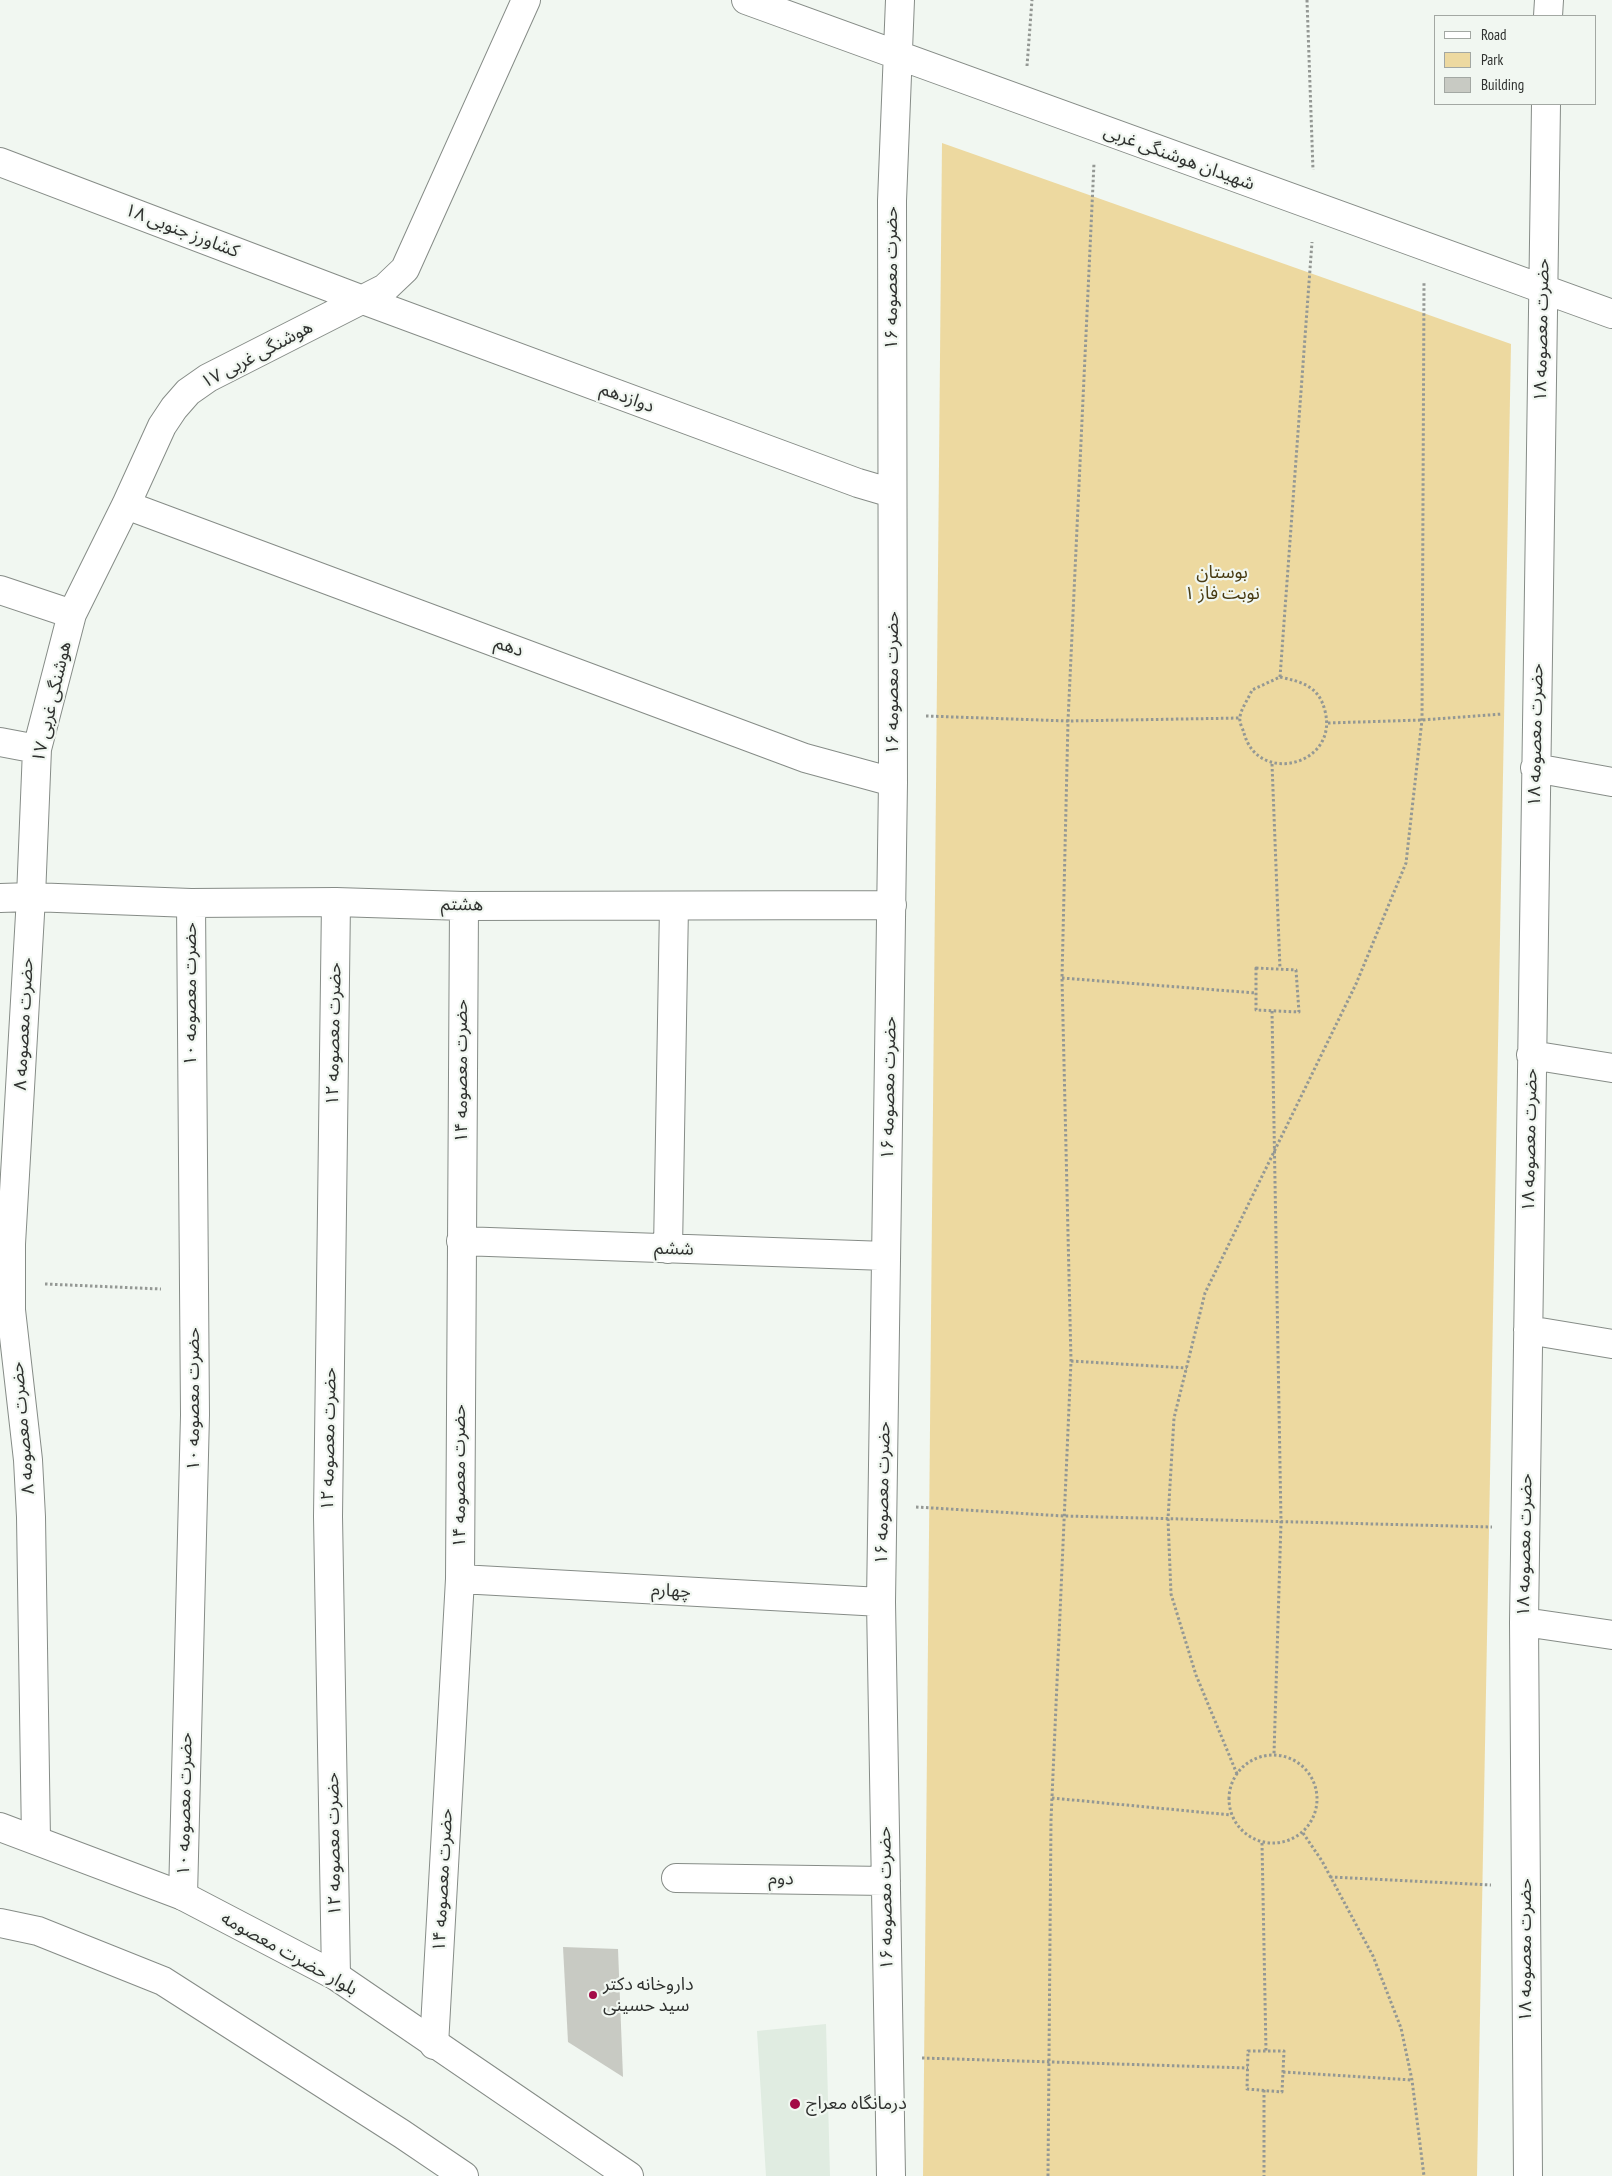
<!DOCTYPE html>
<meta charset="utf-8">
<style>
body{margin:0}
#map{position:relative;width:1612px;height:2176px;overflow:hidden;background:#f1f7f1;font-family:"PT Sans Narrow",sans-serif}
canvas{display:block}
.legend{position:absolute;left:1434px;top:15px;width:162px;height:90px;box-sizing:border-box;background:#f1f7f1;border:1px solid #a3a8a3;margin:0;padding:6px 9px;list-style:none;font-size:15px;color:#2f312f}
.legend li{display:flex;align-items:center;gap:10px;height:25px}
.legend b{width:25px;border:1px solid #a3a8a3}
</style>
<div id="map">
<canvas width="1612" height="2176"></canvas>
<ul class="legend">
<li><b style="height:6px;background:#fff"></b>Road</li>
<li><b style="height:14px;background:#edd9a0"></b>Park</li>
<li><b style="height:14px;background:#c8cac3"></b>Building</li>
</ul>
</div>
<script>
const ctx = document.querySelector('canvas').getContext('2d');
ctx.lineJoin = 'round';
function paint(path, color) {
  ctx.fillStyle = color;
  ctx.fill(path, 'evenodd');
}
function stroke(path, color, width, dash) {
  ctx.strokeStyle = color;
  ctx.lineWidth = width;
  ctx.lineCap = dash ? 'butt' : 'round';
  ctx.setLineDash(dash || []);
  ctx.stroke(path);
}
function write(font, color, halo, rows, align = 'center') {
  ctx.font = font + ' "PT Sans Narrow","Noto Sans Arabic",sans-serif';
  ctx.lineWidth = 4.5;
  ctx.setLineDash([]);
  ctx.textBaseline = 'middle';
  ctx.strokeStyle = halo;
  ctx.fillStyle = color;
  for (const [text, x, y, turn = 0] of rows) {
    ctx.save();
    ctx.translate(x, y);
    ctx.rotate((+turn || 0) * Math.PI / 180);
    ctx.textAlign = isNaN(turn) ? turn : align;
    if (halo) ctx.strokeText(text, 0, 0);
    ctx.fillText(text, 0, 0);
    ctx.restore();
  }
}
const built = new Path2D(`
 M 826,2024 L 830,2176 L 766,2176 L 757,2031 Z`);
const green = new Path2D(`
 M 942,143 L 1511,344 L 1477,2176 L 923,2176 Z`);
const building = new Path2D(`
 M 563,1947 L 618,1949 L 623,2077 L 568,2042 Z`);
const path = new Path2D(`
 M 1307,0 L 1313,170
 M 1027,66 L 1032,0
 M 1280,677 L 1312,242
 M 1280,677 C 1302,682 1319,686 1325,711 C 1339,765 1258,786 1244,733 C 1243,729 1239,723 1240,718 C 1240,710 1249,698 1252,690 Z
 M 926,716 L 1068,721 L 1240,718
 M 1328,723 L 1422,720 L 1502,714
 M 1272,764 L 1280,969
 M 1256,968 L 1296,970 L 1299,1012 L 1256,1010 Z
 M 1062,978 L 1256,993
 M 1272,1011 L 1281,1522 L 1274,1754
 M 45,1284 L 161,1289
 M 1071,1361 L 1187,1368
 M 916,1507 L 1064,1516 L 1492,1527
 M1229 1799a44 44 0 1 1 88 0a44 44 0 1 1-88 0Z
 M 1237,1774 L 1196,1675 L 1171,1594 L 1168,1519 L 1174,1418 L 1205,1293 L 1356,984 L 1406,863 L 1422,720 L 1424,281
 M 1052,1798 L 1231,1815
 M 1303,1833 L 1322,1861 L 1373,1956 L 1401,2028 L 1412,2080 L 1424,2176
 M 1262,1843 L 1266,2051
 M 1330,1877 L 1491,1885
 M 1248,2051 L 1284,2051 L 1282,2092 L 1247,2089 Z
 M 922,2058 L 1248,2068
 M 1283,2072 L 1412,2080
 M 1264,2090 L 1264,2176
 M 1048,2176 L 1051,1820 L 1071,1361 L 1062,978 L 1068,721 L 1094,163`);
const minor = new Path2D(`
 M 746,0 L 1612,314
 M 1548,16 L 1549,0
 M 0,162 L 363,300 L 858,483 L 892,493
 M 126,505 L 805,758 L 893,782
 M 0,590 L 72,614
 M 0,742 L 37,749
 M 1535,768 L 1612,782
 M 0,898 L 31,897 L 191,903 L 336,902 L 464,906 L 892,905
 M 1531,1055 L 1612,1068
 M 461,1241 L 886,1256
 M 668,1249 L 674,906
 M 1528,1330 L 1612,1344
 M 460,1579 L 881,1602
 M 1524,1622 L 1612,1635
 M 36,1840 L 31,1517 L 28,1460 L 11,1310 L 11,1244 L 31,897 L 37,749 L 72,614 L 126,505 L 162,426 L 174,408 L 188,392 L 208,378 L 385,288 L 405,269 L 526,0
 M 676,1878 L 886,1881
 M 183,1896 L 195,1415 L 191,903
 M 336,1976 L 328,1516 L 336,902
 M 434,2045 L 460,1579 L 464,906
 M 891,2176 L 881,1602 L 893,782 L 892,201 L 900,0
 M 1528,2176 L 1524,1622 L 1546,104`);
const major = new Path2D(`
 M 0,1827 L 183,1896 L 336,1976 L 629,2176
 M 0,1923 L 38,1931 L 163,1981 L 402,2134 L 464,2176`);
const markers = [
 [593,1995,5,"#a30a46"],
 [795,2104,6,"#a30a46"]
];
const streetNames = [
 ["شهیدان هوشنگی غربی",1179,158,20],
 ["کشاورز جنوبی ۱۸",182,231,21],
 ["حضرت معصومه ۱۶",892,278,-90],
 ["حضرت معصومه ۱۸",1542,330,-89],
 ["هوشنگی غربی ۱۷",257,355,-28],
 ["دوازدهم",627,398,20],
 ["دهم",509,647,20],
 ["حضرت معصومه ۱۶",893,683,-90],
 ["هوشنگی غربی ۱۷",52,702,-77],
 ["حضرت معصومه ۱۸",1536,735,-89],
 ["هشتم",462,905,1],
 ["حضرت معصومه ۱۰",191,994,-90],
 ["حضرت معصومه ۸",24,1024,-87],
 ["حضرت معصومه ۱۲",334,1034,-89],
 ["حضرت معصومه ۱۴",462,1071,-90],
 ["حضرت معصومه ۱۶",889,1088,-89],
 ["حضرت معصومه ۱۸",1530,1140,-89],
 ["ششم",674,1249,2],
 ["حضرت معصومه ۱۰",194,1399,-90],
 ["حضرت معصومه ۸",23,1428,-95],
 ["حضرت معصومه ۱۲",329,1439,-89],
 ["حضرت معصومه ۱۴",460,1476,-90],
 ["حضرت معصومه ۱۶",883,1493,-89],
 ["حضرت معصومه ۱۸",1525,1545,-89],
 ["چهارم",671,1591,3],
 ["حضرت معصومه ۱۰",185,1804,-89],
 ["حضرت معصومه ۱۲",334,1844,-91],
 ["دوم",781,1879,1],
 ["حضرت معصومه ۱۴",443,1880,-87],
 ["حضرت معصومه ۱۶",886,1898,-91],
 ["حضرت معصومه ۱۸",1526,1950,-90],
 ["بلوار حضرت معصومه",289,1954,29]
];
const parkNames = [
 ["بوستان",1222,573],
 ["نوبت فاز ۱",1222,594]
];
const poiNames = [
 ["داروخانه دکتر",603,1985],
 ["سید حسینی",603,2006],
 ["درمانگاه معراج",806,2104]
];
paint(built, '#e0ece1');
paint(green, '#edd9a0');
paint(building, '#c8cac3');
stroke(minor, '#868c87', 30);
stroke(major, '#868c87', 30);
stroke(path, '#949894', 3, [2.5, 2.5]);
stroke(minor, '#fff', 28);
stroke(major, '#fff', 28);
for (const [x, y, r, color] of markers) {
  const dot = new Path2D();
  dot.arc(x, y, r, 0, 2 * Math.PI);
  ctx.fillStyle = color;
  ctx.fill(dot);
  stroke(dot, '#f1f7f1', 2);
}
write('18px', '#2f312f', '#f1f7f1', streetNames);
write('18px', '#473a11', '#f1f7f1', parkNames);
write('18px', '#2f312f', '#f1f7f1', poiNames, 'left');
</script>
